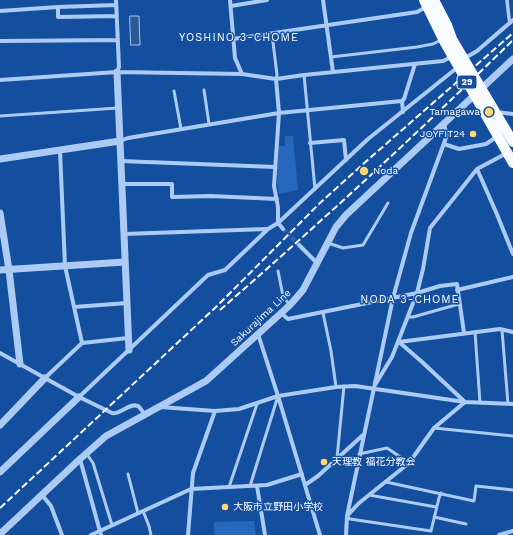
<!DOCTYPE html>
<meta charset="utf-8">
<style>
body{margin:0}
canvas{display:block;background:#144e9e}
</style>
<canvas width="513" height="535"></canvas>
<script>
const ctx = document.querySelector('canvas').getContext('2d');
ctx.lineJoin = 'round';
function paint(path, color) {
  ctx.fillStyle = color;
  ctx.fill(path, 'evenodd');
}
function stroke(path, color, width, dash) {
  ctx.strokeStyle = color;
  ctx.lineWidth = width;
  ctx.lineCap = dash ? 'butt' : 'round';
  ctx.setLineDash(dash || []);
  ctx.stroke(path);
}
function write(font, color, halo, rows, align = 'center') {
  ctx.font = font + ' "Work Sans","Noto Sans JP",sans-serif';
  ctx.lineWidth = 3;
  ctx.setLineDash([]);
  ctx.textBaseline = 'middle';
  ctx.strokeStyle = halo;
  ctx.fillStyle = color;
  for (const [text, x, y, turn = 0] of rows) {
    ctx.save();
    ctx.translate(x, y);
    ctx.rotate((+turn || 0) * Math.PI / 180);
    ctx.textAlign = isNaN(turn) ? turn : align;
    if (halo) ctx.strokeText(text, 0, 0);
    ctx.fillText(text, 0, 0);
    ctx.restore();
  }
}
const green = new Path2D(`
 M 285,136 L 293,136 L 298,190 L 279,194 L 277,183 L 279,146 L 285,146 Z
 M 254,521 L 256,535 L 214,535 L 214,522 Z`);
const water = new Path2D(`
 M 130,16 L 139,16 L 140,45 L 131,45 Z`);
const minorTunnel = new Path2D(`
 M 283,229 L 299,245`);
const service = new Path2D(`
 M 272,34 L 277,75 L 276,79
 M 331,57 L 417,47 L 433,44 L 441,40
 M 304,75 L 315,189
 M 204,90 L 209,124
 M 174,91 L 181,129
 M 0,116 L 118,108
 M 328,243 L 343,248 L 363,245 L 388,203
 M 278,271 L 283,296 L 289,304
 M 323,313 L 331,351 L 336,387
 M 408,317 L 413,317 L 459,304
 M 502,330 L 508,404
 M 475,332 L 480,403
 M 434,428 L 513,436
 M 86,453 L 93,463 L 112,525
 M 359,454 L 387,448 L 409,463
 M 337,458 L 344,386
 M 128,474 L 138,513
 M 386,482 L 474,501 L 476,486 L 513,490
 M 250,486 L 278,396
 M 229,487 L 257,404
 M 369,495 L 436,507
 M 143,511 L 149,526 L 151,535
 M 347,516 L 350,519 L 431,531 L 439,498 L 441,493
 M 434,517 L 466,524`);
const pedestrian = new Path2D(`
 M 507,0 L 509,18 L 510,23`);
const minor = new Path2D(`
 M 116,0 L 119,67 L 117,72
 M 230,0 L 235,58 L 242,74
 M 323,0 L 333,72
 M 231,6 L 267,0
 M 58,7 L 58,17 L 116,16
 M 0,11 L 58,7 L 116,5
 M 233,39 L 417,12 L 426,7
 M 0,41 L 118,40
 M 465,58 L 477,51 L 513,20
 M 276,79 L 279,113 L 274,186 L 278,207 L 278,223 L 283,229
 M 0,80 L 117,72 L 242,74 L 276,79 L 304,75 L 443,61 L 453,56
 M 403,112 L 402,101 L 404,99 L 415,64
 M 496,112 L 513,114
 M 120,141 L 128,138 L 279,113 L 402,101
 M 310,143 L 344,140 L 346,160
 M 444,144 L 459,149 L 486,144 L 498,136
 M 60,151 L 65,266 L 82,343
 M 121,161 L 275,167
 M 477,169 L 496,212 L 513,254
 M 122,184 L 172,184 L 172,197 L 211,196 L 277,199
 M 124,234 L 267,229
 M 299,245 L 317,263
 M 457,290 L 513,277
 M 74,307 L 127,303
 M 281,313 L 288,319 L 417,293 L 440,286 L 457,284 L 464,333
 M 258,334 L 278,396 L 320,535
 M 399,342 L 500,329 L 513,332
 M 399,342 L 421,361 L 465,402
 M 0,353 L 79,397 L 112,413 C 121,415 129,402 138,406 C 141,408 142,412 145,414
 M 45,378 L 82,343 L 128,338
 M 375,385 L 392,357 L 417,293 L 423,269 L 430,228 L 477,169 L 507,153
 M 79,397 L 208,275 L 225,270 L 268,229 L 278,223 L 368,139 L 458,67
 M 160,407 L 215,411 L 239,409 L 278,396 L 336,387 L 355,386 L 465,402 L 513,404
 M 80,459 L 101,535
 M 305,485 L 318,476 L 363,435
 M 257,486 L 265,535
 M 42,495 L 51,506 L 62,535
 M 347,516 L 359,503 L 409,463 L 434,428 L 465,402
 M 91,535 L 191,489 L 267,485 L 302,474
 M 188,535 L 193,473 L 215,411
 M 346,535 L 347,516 L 393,298 L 411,233 L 447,135 L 444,124
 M 499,535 L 513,531`);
const tertiary = new Path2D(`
 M 117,72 L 129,350
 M 0,159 L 120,141
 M 0,213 L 9,270 L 20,364
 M 0,270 L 125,262
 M 0,425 L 45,378
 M 0,472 L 79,397
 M 0,534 L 80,459 L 106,436 L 206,381 L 290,305 L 303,290 L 336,227 L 346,215 L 513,59`);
const primary = new Path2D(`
 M 424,0 L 444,41 L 513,163
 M 434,0 L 447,25 L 452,39 L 513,142`);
const rail = new Path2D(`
 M 220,310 C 320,223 418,133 513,40
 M 0,508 L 216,307 L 320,203 L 362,165 L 513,33`);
const markers = [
 [489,112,5,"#ffd86e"],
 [473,134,4,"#ffd86e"],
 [364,171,5,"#ffd86e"],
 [324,462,4,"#ffd86e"],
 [225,507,4,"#ffd86e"]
];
const shields = [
 [467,82,20]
];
const shieldNames = [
 ["29",467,82]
];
const poiNames = [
 ["Tamagawa",480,112,"right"],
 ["JOYFIT24",465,134,"right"],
 ["Noda",373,171],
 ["天理教 福花分教会",332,462],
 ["大阪市立野田小学校",233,507]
];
const streetNames = [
 ["Sakurajima Line",261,318,-43]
];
const neighbourhoodNames = [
 ["YOSHINO 3-CHOME",239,38],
 ["NODA 3-CHOME",410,300]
];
paint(green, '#2768bc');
paint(water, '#2f5994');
stroke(water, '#9ec6f6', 1);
stroke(minorTunnel, '#3769ad', 4, [4, 2]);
stroke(service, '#accbf4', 3);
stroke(pedestrian, '#accbf4', 3.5);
stroke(minor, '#accbf4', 4);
stroke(tertiary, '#accbf4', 7);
stroke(primary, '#f8fbff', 10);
stroke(rail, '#fff', 2, [7, 3]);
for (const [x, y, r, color] of markers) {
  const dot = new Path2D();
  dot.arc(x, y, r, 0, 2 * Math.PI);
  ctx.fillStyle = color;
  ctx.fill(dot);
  stroke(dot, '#144e9e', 1.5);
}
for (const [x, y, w] of shields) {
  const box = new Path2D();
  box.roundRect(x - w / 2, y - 7, w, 14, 3);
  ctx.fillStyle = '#144e9e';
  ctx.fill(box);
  stroke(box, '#fff', 1);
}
write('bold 9px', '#fff', null, shieldNames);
write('10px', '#fff', '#144e9e', poiNames, 'left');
write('10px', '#fff', '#144e9e', streetNames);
ctx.letterSpacing = '1px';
write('11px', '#fff', '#144e9e', neighbourhoodNames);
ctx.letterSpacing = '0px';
</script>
